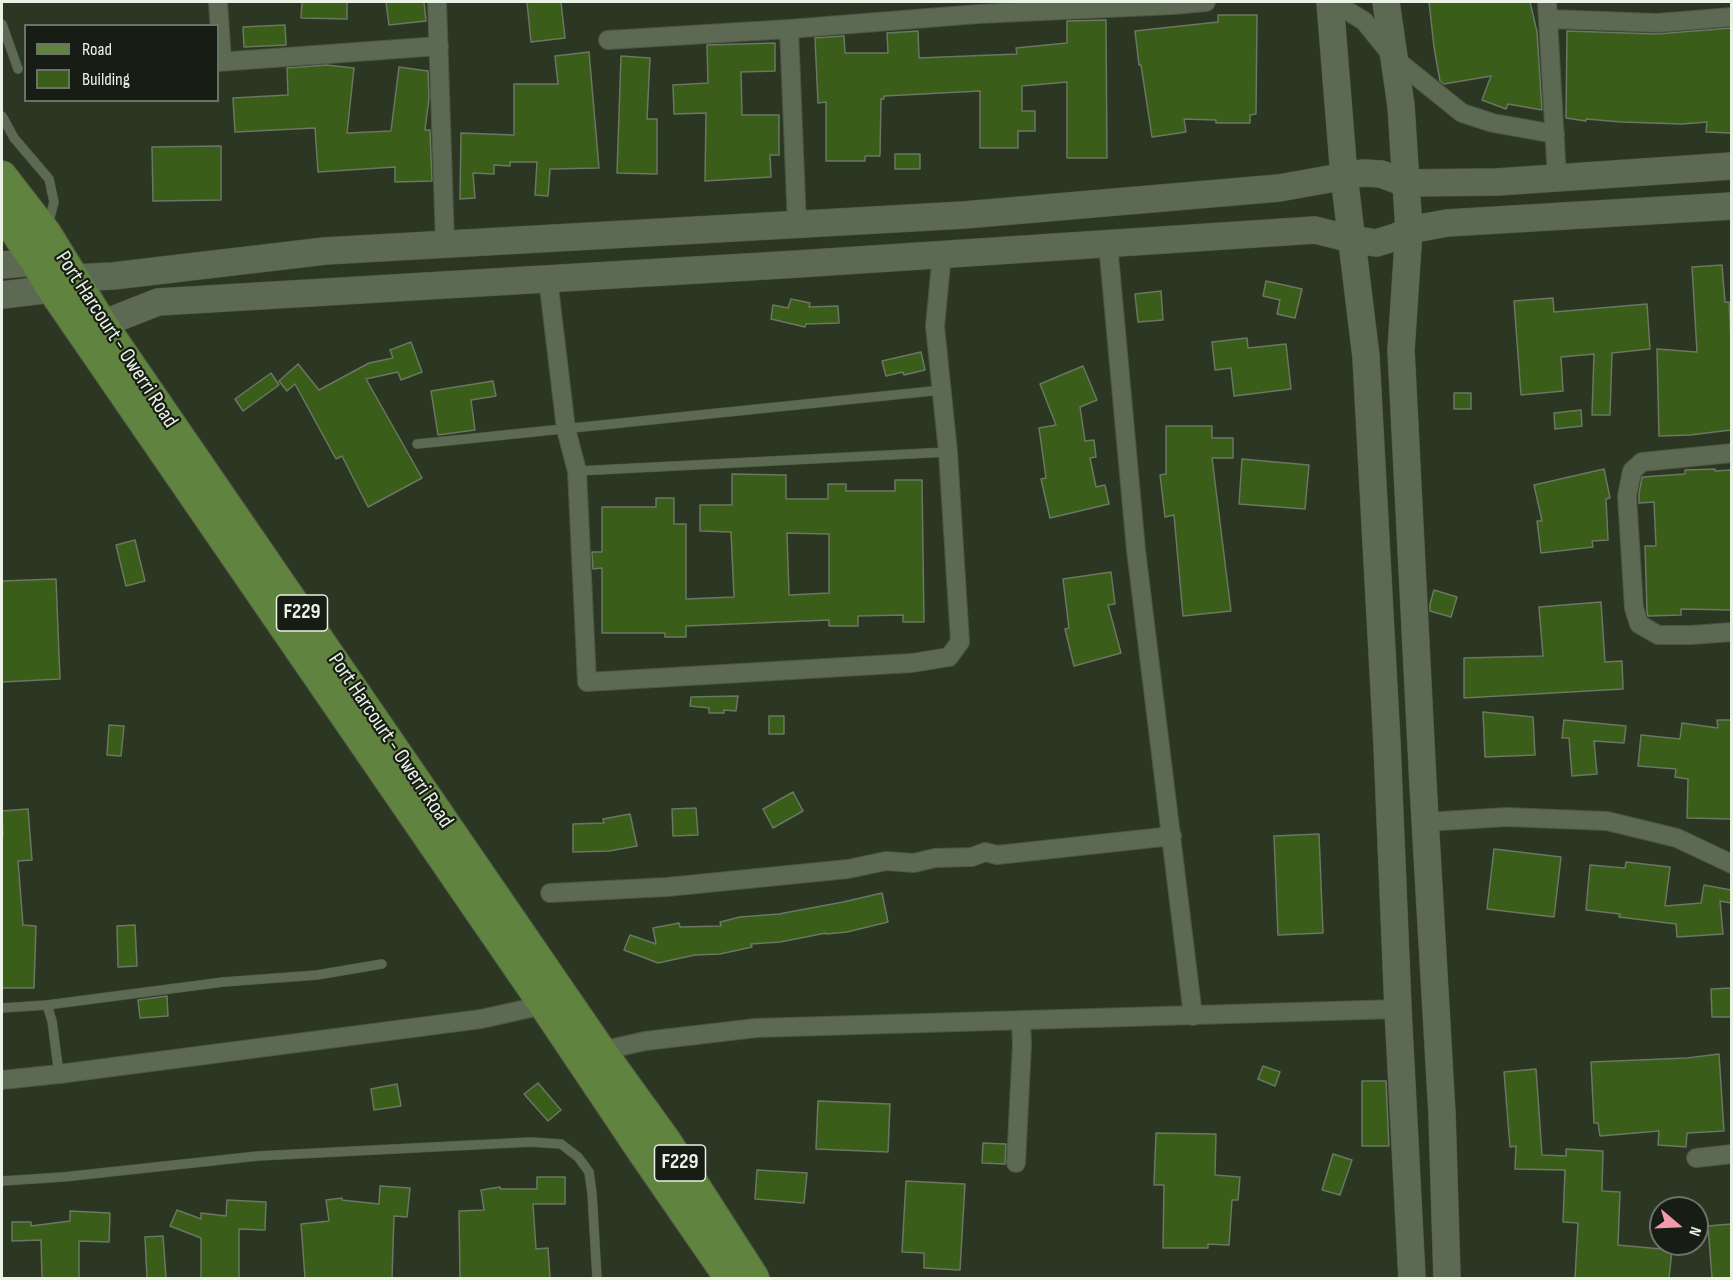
<!DOCTYPE html>
<style>
body{margin:0}
#map{position:relative;width:1733px;height:1280px;overflow:hidden;background:#2c3723;font-family:"Sofia Sans Condensed",sans-serif}
canvas{display:block}
.frame{position:absolute;inset:0;border:3px solid #eaf2e5;pointer-events:none}
.legend{position:absolute;left:24px;top:24px;width:195px;height:78px;box-sizing:border-box;background:#171c14;border:2px solid #6b7268;margin:0;padding:8px 10px;list-style:none;font-size:18px;color:#eaf2e5}
.legend li{display:flex;align-items:center;gap:12px;height:30px}
.legend b{width:30px;border:2px solid #6b7268}
.north{position:absolute;left:1649px;top:1196px;width:60px;height:60px;box-sizing:border-box;background:#171c14;border:2px solid #6b7268;border-radius:50%;rotate:109deg;font-size:16px;font-weight:700;line-height:24px;text-align:center;color:#eaf2e5}
.north::after{content:'';display:block;margin:auto;width:21px;height:27px;background:#f39aac;clip-path:polygon(50% 0,100% 100%,50% 72%,0 100%)}
</style>
<div id="map">
<canvas width="1733" height="1280"></canvas>
<div class="frame"></div>
<ul class="legend">
<li><b style="height:8px;background:#60843f"></b>Road</li>
<li><b style="height:16px;background:#3b5d1a"></b>Building</li>
</ul>
<div class="north">N</div>
</div>
<script>
const ctx = document.querySelector('canvas').getContext('2d');
ctx.lineJoin = 'round';
function paint(path, color) {
  ctx.fillStyle = color;
  ctx.fill(path, 'evenodd');
}
function stroke(path, color, width, dash) {
  ctx.strokeStyle = color;
  ctx.lineWidth = width;
  ctx.lineCap = dash ? 'butt' : 'round';
  ctx.setLineDash(dash || []);
  ctx.stroke(path);
}
function write(font, color, halo, rows, align = 'center') {
  ctx.font = font + ' "Sofia Sans Condensed",sans-serif';
  ctx.lineWidth = 4.5;
  ctx.setLineDash([]);
  ctx.textBaseline = 'middle';
  ctx.strokeStyle = halo;
  ctx.fillStyle = color;
  for (const [text, x, y, turn = 0] of rows) {
    ctx.save();
    ctx.translate(x, y);
    ctx.rotate((+turn || 0) * Math.PI / 180);
    ctx.textAlign = isNaN(turn) ? turn : align;
    if (halo) ctx.strokeText(text, 0, 0);
    ctx.fillText(text, 0, 0);
    ctx.restore();
  }
}
const building = new Path2D(`
 M 302,2 L 347,2 L 347,19 L 301,18 Z
 M 386,2 L 424,2 L 426,21 L 389,25 Z
 M 527,2 L 561,2 L 565,38 L 531,42 Z
 M 1429,2 L 1530,2 L 1537,32 L 1542,110 L 1508,104 L 1506,109 L 1482,100 L 1491,76 L 1444,84 L 1440,81 L 1434,47 Z
 M 1218,15 L 1257,15 L 1256,114 L 1250,115 L 1250,123 L 1216,123 L 1216,120 L 1184,119 L 1186,132 L 1152,137 L 1141,65 L 1139,65 L 1135,31 L 1218,22 Z
 M 1106,20 L 1107,158 L 1067,158 L 1067,82 L 1022,86 L 1022,111 L 1035,111 L 1035,131 L 1018,131 L 1018,148 L 980,148 L 980,91 L 884,96 L 884,99 L 881,99 L 880,156 L 865,156 L 865,161 L 826,161 L 826,102 L 818,103 L 815,38 L 844,36 L 845,53 L 888,53 L 887,33 L 918,31 L 919,58 L 1017,54 L 1016,48 L 1067,43 L 1067,21 Z
 M 285,25 L 286,45 L 244,47 L 243,27 Z
 M 1731,28 L 1731,133 L 1706,132 L 1707,122 L 1682,124 L 1622,122 L 1586,119 L 1586,121 L 1566,118 L 1567,31 L 1657,34 Z
 M 775,43 L 775,71 L 741,72 L 742,115 L 779,115 L 779,155 L 770,155 L 771,177 L 705,181 L 706,113 L 674,114 L 673,85 L 708,83 L 707,45 Z
 M 589,52 L 599,168 L 550,169 L 548,196 L 535,195 L 537,162 L 510,162 L 510,166 L 494,165 L 494,174 L 473,173 L 475,198 L 460,199 L 461,133 L 514,135 L 514,84 L 558,84 L 555,56 Z
 M 621,56 L 650,58 L 647,119 L 657,119 L 657,174 L 617,173 Z
 M 326,65 L 354,68 L 347,133 L 391,131 L 399,67 L 428,71 L 429,98 L 425,130 L 430,130 L 432,181 L 395,182 L 395,167 L 318,172 L 315,128 L 235,132 L 233,98 L 288,95 L 287,68 Z
 M 221,146 L 221,200 L 153,201 L 152,147 Z
 M 895,154 L 920,154 L 920,169 L 895,169 Z
 M 1722,265 L 1725,302 L 1729,302 L 1731,343 L 1731,430 L 1690,435 L 1659,436 L 1657,349 L 1697,352 L 1692,267 Z
 M 1266,281 L 1302,289 L 1295,318 L 1277,314 L 1280,300 L 1263,296 Z
 M 1161,291 L 1163,320 L 1138,322 L 1135,294 Z
 M 1553,298 L 1554,312 L 1647,304 L 1650,349 L 1612,353 L 1610,415 L 1592,415 L 1594,354 L 1561,357 L 1563,391 L 1521,395 L 1514,301 Z
 M 791,299 L 810,303 L 809,307 L 838,306 L 839,323 L 806,324 L 805,327 L 771,319 L 773,305 L 788,308 Z
 M 1247,338 L 1248,348 L 1286,344 L 1291,389 L 1234,396 L 1231,368 L 1215,370 L 1212,342 Z
 M 411,342 L 422,372 L 401,380 L 398,372 L 366,379 L 422,478 L 368,507 L 342,456 L 336,459 L 295,384 L 287,391 L 279,381 L 298,364 L 319,390 L 369,363 L 393,358 L 390,350 Z
 M 921,352 L 925,370 L 904,375 L 903,372 L 886,376 L 882,361 Z
 M 1083,366 L 1097,400 L 1080,407 L 1085,441 L 1094,440 L 1096,457 L 1090,458 L 1096,487 L 1105,485 L 1109,504 L 1050,518 L 1041,479 L 1046,478 L 1039,428 L 1056,425 L 1040,384 Z
 M 271,373 L 279,385 L 243,411 L 235,399 Z
 M 493,381 L 496,396 L 471,400 L 475,430 L 438,435 L 431,391 Z
 M 1454,393 L 1471,393 L 1471,409 L 1454,409 Z
 M 1581,410 L 1582,426 L 1555,429 L 1554,413 Z
 M 1166,426 L 1212,426 L 1212,438 L 1233,438 L 1233,458 L 1212,458 L 1231,611 L 1183,616 L 1174,515 L 1165,517 L 1160,475 L 1166,474 Z
 M 1242,459 L 1309,465 L 1305,509 L 1239,504 Z
 M 1604,469 L 1610,498 L 1606,499 L 1608,540 L 1592,541 L 1593,547 L 1541,553 L 1537,521 L 1542,521 L 1534,485 Z
 M 1715,469 L 1715,471 L 1731,470 L 1731,610 L 1681,609 L 1681,615 L 1648,616 L 1647,611 L 1645,546 L 1656,546 L 1654,502 L 1639,503 L 1639,494 L 1642,477 L 1685,474 L 1685,470 Z
 M 732,474 L 786,475 L 786,499 L 828,499 L 828,484 L 846,484 L 846,491 L 895,491 L 895,480 L 922,480 L 924,622 L 903,622 L 903,615 L 858,616 L 858,626 L 829,626 L 829,620 L 686,626 L 686,637 L 665,637 L 665,633 L 602,633 L 602,568 L 593,569 L 592,552 L 602,552 L 602,507 L 656,507 L 656,498 L 674,498 L 674,524 L 686,524 L 686,599 L 734,597 L 731,532 L 700,531 L 700,505 L 732,505 ZM 787,533 L 829,534 L 829,593 L 789,595 Z
 M 135,540 L 145,581 L 126,586 L 116,545 Z
 M 1111,572 L 1115,604 L 1108,605 L 1121,653 L 1074,666 L 1065,629 L 1069,628 L 1063,579 Z
 M 56,579 L 60,679 L 2,682 L 2,581 Z
 M 1434,590 L 1457,597 L 1451,617 L 1430,611 L 1430,604 Z
 M 1601,602 L 1605,662 L 1622,661 L 1623,689 L 1464,698 L 1464,658 L 1543,656 L 1539,607 Z
 M 738,696 L 736,711 L 724,710 L 724,713 L 709,713 L 709,708 L 690,706 L 691,697 Z
 M 1483,712 L 1533,717 L 1535,755 L 1485,757 Z
 M 769,716 L 784,716 L 784,734 L 769,734 Z
 M 1564,720 L 1626,726 L 1624,743 L 1594,741 L 1597,774 L 1572,776 L 1569,738 L 1562,738 Z
 M 1717,720 L 1731,720 L 1731,819 L 1687,818 L 1688,779 L 1675,777 L 1676,769 L 1638,766 L 1641,735 L 1680,739 L 1682,723 L 1718,728 Z
 M 109,725 L 124,726 L 121,756 L 107,755 Z
 M 793,792 L 803,811 L 773,828 L 763,809 Z
 M 696,808 L 698,835 L 673,836 L 672,809 Z
 M 28,809 L 32,860 L 18,861 L 23,925 L 36,926 L 34,988 L 2,988 L 2,836 L 3,836 L 2,811 Z
 M 630,814 L 637,846 L 609,851 L 573,852 L 573,824 L 604,823 L 603,819 Z
 M 1319,834 L 1323,933 L 1278,935 L 1274,836 Z
 M 1494,849 L 1561,857 L 1554,917 L 1487,909 Z
 M 1626,862 L 1670,867 L 1665,906 L 1701,903 L 1704,885 L 1731,890 L 1731,903 L 1720,901 L 1723,934 L 1677,937 L 1676,924 L 1619,917 L 1620,914 L 1586,910 L 1590,865 L 1625,868 Z
 M 882,893 L 888,922 L 847,932 L 826,934 L 826,933 L 780,942 L 751,944 L 752,947 L 720,954 L 695,955 L 658,963 L 624,950 L 630,935 L 656,944 L 653,928 L 679,923 L 680,927 L 721,926 L 720,922 L 740,917 L 779,914 L 843,902 Z
 M 135,925 L 137,966 L 118,967 L 117,926 Z
 M 1731,988 L 1731,1017 L 1712,1017 L 1711,989 Z
 M 167,996 L 168,1016 L 140,1018 L 138,1000 Z
 M 1719,1054 L 1724,1131 L 1687,1133 L 1686,1147 L 1658,1145 L 1659,1131 L 1600,1136 L 1598,1123 L 1594,1123 L 1591,1062 L 1687,1058 Z
 M 1263,1066 L 1280,1072 L 1275,1086 L 1258,1079 Z
 M 1536,1069 L 1542,1155 L 1566,1156 L 1566,1149 L 1603,1151 L 1602,1191 L 1620,1192 L 1618,1245 L 1672,1250 L 1669,1278 L 1575,1278 L 1578,1223 L 1563,1222 L 1565,1170 L 1515,1169 L 1516,1146 L 1510,1147 L 1504,1072 Z
 M 1362,1081 L 1386,1081 L 1389,1146 L 1362,1146 Z
 M 538,1083 L 561,1110 L 548,1121 L 524,1094 Z
 M 397,1084 L 401,1106 L 374,1110 L 371,1089 Z
 M 818,1101 L 890,1104 L 888,1152 L 816,1149 Z
 M 1156,1133 L 1216,1134 L 1215,1175 L 1240,1177 L 1238,1200 L 1232,1200 L 1229,1245 L 1208,1244 L 1208,1248 L 1163,1248 L 1164,1185 L 1154,1185 Z
 M 983,1143 L 1006,1144 L 1005,1164 L 982,1163 Z
 M 1333,1154 L 1352,1160 L 1340,1195 L 1322,1190 Z
 M 757,1170 L 807,1173 L 804,1203 L 755,1199 Z
 M 537,1177 L 565,1177 L 565,1204 L 533,1204 L 536,1249 L 548,1248 L 550,1278 L 460,1278 L 459,1211 L 484,1210 L 481,1190 L 500,1187 L 500,1189 L 537,1189 Z
 M 906,1181 L 965,1184 L 960,1270 L 924,1268 L 924,1253 L 902,1252 Z
 M 380,1186 L 410,1188 L 407,1217 L 394,1216 L 392,1278 L 305,1278 L 301,1224 L 329,1221 L 326,1200 L 342,1198 L 342,1200 L 379,1204 Z
 M 227,1200 L 266,1202 L 265,1230 L 239,1229 L 239,1278 L 201,1278 L 201,1238 L 170,1226 L 177,1210 L 201,1219 L 201,1213 L 226,1216 Z
 M 70,1211 L 110,1213 L 109,1242 L 79,1241 L 79,1278 L 42,1278 L 41,1240 L 12,1241 L 12,1222 L 31,1222 L 31,1226 L 70,1221 Z
 M 1731,1224 L 1731,1278 L 1712,1278 L 1708,1226 Z
 M 163,1236 L 166,1278 L 147,1278 L 145,1237 Z`);
const lane = new Path2D(`
 M 2,24 L 18,69
 M 2,116 L 14,138 L 49,179 L 54,202 L 48,225
 M 417,444 L 942,390
 M 577,471 L 948,452
 M 47,1005 L 223,982 L 317,975 L 382,964
 M 2,1008 L 47,1005 L 52,1021 L 59,1074
 M 2,1181 L 63,1177 L 258,1156 L 531,1142 L 561,1144 L 578,1157 L 589,1172 L 592,1193 L 597,1278`);
const street = new Path2D(`
 M 218,2 L 222,61
 M 437,2 L 445,244
 M 1333,2 L 1364,21 L 1395,59 L 1462,113 L 1493,123 L 1555,134
 M 1547,2 L 1557,178
 M 1550,19 L 1657,23 L 1732,17
 M 789,29 L 797,225
 M 608,40 L 789,29 L 978,14 L 1173,5 L 1206,2
 M 218,62 L 439,46
 M 1108,244 L 1136,550 L 1193,1016
 M 548,279 L 566,429 L 577,471 L 587,682 L 912,663 L 949,657 L 960,642 L 948,452 L 935,326 L 942,254
 M 1732,453 L 1642,462 L 1632,471 L 1627,496 L 1634,608 L 1639,624 L 1658,635 L 1691,635 L 1732,632
 M 1425,822 L 1507,817 L 1607,821 L 1677,838 L 1732,864
 M 550,893 L 667,887 L 848,869 L 886,861 L 914,863 L 935,858 L 972,857 L 985,852 L 997,855 L 1172,836
 M 601,1051 L 645,1041 L 756,1028 L 1398,1009
 M 2,1080 L 59,1074 L 481,1019 L 544,1005
 M 1696,1158 L 1732,1154
 M 1016,1163 L 1022,1044 L 1021,1020`);
const secondary = new Path2D(`
 M 1330,2 L 1344,176 L 1366,357 L 1387,744 L 1398,1009 L 1412,1278
 M 1386,2 L 1401,106 L 1409,230 L 1401,350 L 1423,784 L 1442,1114 L 1447,1278
 M 2,265 L 36,262
 M 73,278 L 113,276 L 325,251 L 964,215 L 1279,188 L 1363,173 L 1381,174 L 1405,183 L 1497,182 L 1732,166
 M 2,295 L 52,289
 M 102,324 L 158,302 L 798,264 L 1315,230 L 1351,239 L 1376,243 L 1396,237 L 1409,230 L 1447,223 L 1732,206`);
const primary = new Path2D(`
 M 2,176 L 46,233 L 102,324 L 601,1051 L 666,1141 L 754,1278
 M 2,212 L 36,262 L 52,289 L 544,1005 L 642,1151 L 724,1270`);
const shields = [
 [302,613,51],
 [680,1163,51]
];
const shieldNames = [
 ["F229",302,613],
 ["F229",680,1163]
];
const streetNames = [
 ["Port Harcourt - Owerri Road",116,340,57],
 ["Port Harcourt - Owerri Road",390,741,56]
];
paint(building, '#3b5d1a');
stroke(building, '#6a7761', 1.5);
stroke(lane, '#4c5544', 10);
stroke(street, '#4c5544', 20);
stroke(secondary, '#4c5544', 28);
stroke(primary, '#4c5544', 32);
stroke(lane, '#5c6953', 9);
stroke(street, '#5c6953', 18);
stroke(secondary, '#5c6953', 27);
stroke(primary, '#60843f', 30);
for (const [x, y, w] of shields) {
  const box = new Path2D();
  box.roundRect(x - w / 2, y - 18, w, 36, 4.5);
  ctx.fillStyle = '#171c14';
  ctx.fill(box);
  stroke(box, '#eaf2e5', 1.5);
}
write('bold 21px', '#eaf2e5', null, shieldNames);
write('22px', '#eaf2e5', '#171c14', streetNames);
</script>
